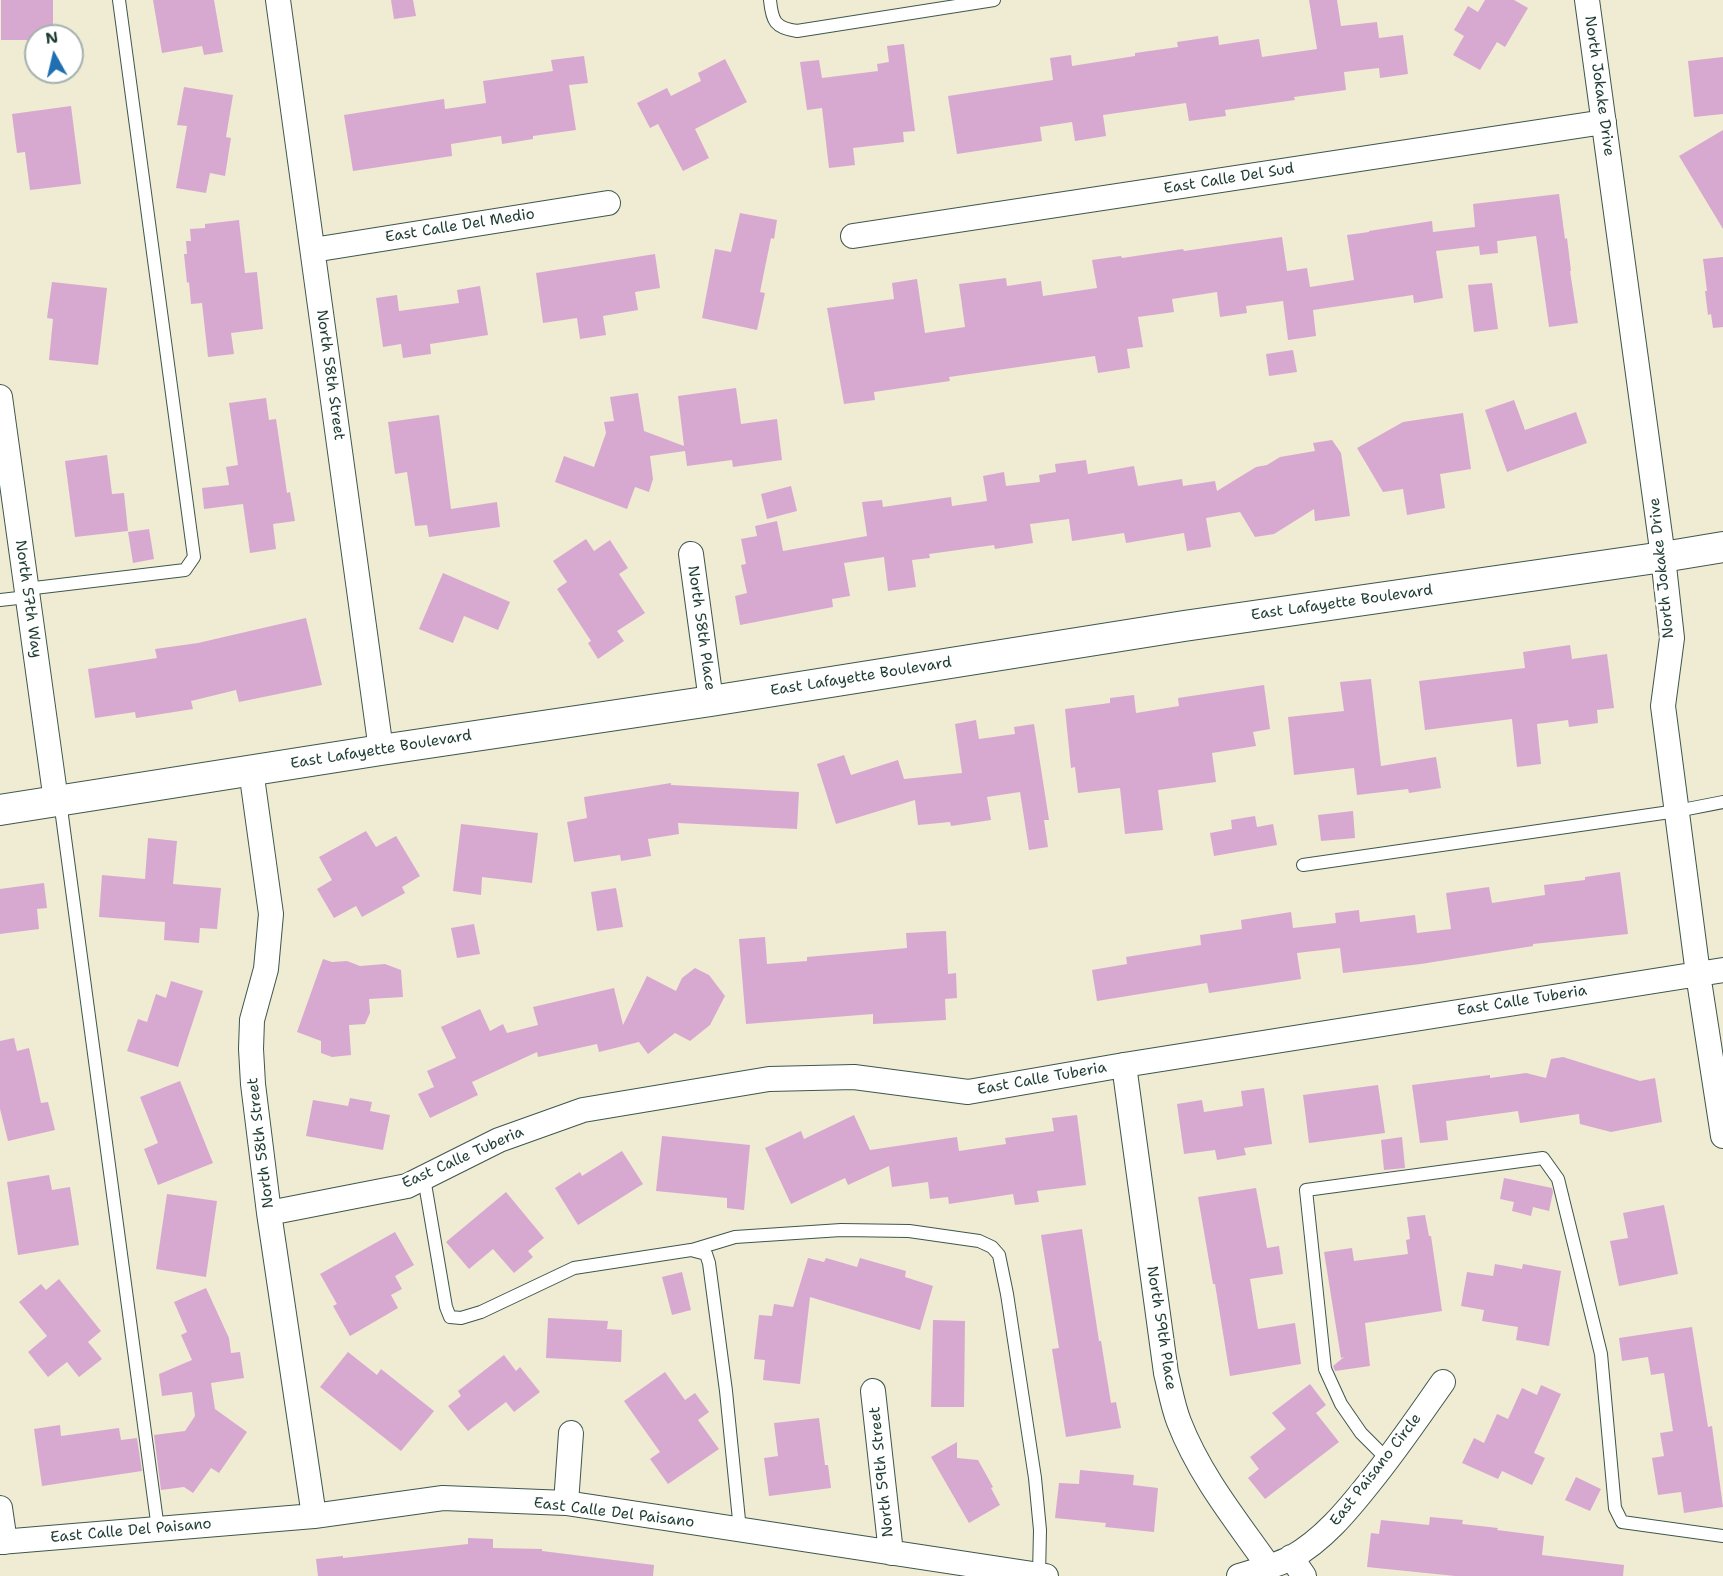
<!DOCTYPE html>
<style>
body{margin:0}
#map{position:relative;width:1723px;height:1576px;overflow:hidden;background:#f0ebd3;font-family:"Shantell Sans",sans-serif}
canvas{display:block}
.north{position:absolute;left:24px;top:24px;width:60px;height:60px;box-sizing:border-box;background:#fff;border:2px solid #a5b1ae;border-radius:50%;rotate:352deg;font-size:16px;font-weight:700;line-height:24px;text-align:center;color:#1f3d34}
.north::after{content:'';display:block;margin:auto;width:21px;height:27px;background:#1f6fb2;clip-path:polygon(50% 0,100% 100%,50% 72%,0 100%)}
</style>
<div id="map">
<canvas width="1723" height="1576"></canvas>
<div class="north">N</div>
</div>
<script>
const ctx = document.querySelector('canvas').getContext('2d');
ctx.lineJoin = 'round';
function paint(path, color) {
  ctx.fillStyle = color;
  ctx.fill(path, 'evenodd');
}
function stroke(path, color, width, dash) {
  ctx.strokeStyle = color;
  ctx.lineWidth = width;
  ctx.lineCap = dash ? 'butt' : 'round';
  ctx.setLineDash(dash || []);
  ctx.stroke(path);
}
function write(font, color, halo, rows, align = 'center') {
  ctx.font = font + ' "Shantell Sans",sans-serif';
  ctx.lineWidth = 6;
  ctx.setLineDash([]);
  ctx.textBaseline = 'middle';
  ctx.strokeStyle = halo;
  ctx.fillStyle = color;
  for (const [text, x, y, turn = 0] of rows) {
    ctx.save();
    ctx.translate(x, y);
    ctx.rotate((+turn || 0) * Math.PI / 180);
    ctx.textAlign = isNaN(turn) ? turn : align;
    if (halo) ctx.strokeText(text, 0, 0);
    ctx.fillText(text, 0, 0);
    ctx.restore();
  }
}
const building = new Path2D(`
 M 1,0 L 53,0 L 53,36 L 36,36 L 36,40 L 1,40 Z
 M 153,0 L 214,0 L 223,52 L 204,55 L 202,46 L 162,53 Z
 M 391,0 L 413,0 L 416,16 L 394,19 Z
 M 1309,0 L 1337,0 L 1341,26 L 1377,22 L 1379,38 L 1403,35 L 1408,74 L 1380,78 L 1379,68 L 1344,72 L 1346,90 L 1294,97 L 1295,100 L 1225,110 L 1226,116 L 1189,121 L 1186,103 L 1103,115 L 1106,136 L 1075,141 L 1072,122 L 1040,127 L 1042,141 L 957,154 L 948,96 L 1053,80 L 1050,58 L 1071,55 L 1072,66 L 1135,56 L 1135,53 L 1178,47 L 1177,42 L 1218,36 L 1219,45 L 1259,39 L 1262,57 L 1317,49 Z
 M 1485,0 L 1514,0 L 1528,8 L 1505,47 L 1497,42 L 1480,70 L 1453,55 L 1464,36 L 1454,30 L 1468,6 L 1478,12 Z
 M 904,44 L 915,131 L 903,132 L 904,142 L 853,148 L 855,165 L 829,168 L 822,108 L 807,110 L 800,62 L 819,60 L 822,78 L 878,71 L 877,64 L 889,62 L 887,46 Z
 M 584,56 L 588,83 L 569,85 L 576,130 L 533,136 L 533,139 L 502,144 L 501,136 L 451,144 L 452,156 L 353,171 L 344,115 L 444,99 L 445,109 L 486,103 L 483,81 L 553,71 L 551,60 Z
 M 1723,57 L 1723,114 L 1694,117 L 1688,61 Z
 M 725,59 L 747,102 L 695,129 L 709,158 L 683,171 L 658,124 L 650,128 L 637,103 L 667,88 L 671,96 L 701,81 L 698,73 Z
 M 184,87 L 233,95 L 226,137 L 231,138 L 225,176 L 210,173 L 206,193 L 176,188 L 187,126 L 177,125 Z
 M 71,106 L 81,184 L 30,190 L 25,152 L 17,153 L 12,114 Z
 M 1723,130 L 1723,229 L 1679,156 Z
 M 1559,194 L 1565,239 L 1567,238 L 1571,271 L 1570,271 L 1578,323 L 1549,327 L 1536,236 L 1497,241 L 1498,253 L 1480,255 L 1479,246 L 1436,251 L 1443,298 L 1414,303 L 1413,295 L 1313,310 L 1316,336 L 1288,340 L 1283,301 L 1246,306 L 1247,313 L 1220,317 L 1217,292 L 1172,299 L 1174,312 L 1138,317 L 1143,347 L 1127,349 L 1130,368 L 1098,373 L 1095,356 L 949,377 L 950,381 L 874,392 L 875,400 L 844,404 L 827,308 L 894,299 L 892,283 L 917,279 L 925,333 L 965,327 L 959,284 L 1006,278 L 1007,286 L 1041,281 L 1043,296 L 1097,288 L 1092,260 L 1121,256 L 1122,258 L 1183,249 L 1184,251 L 1282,237 L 1287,271 L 1307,268 L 1310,287 L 1354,280 L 1347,235 L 1369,232 L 1369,231 L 1432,221 L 1433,232 L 1475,227 L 1473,204 Z
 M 740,213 L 777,220 L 774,239 L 771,238 L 760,292 L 765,293 L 757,330 L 702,318 L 715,249 L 731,252 Z
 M 239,220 L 245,273 L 257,272 L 263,329 L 231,333 L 234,354 L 208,357 L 202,303 L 191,304 L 189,282 L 187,283 L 184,254 L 187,254 L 186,241 L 191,241 L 190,229 L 205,228 L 205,224 Z
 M 655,254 L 660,288 L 635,292 L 638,310 L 603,316 L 606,335 L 580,339 L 577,318 L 543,323 L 536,273 Z
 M 1723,257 L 1723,327 L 1713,328 L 1711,314 L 1708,315 L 1705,291 L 1707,291 L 1703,259 Z
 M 52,282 L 107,288 L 98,365 L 49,360 L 53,319 L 47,318 Z
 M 1492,283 L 1498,329 L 1474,332 L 1468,285 Z
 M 480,286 L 488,335 L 430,344 L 431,354 L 403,358 L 401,344 L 383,347 L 376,298 L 397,295 L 399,311 L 459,303 L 457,290 Z
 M 1293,350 L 1297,372 L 1269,376 L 1266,354 Z
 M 736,388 L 741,424 L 777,419 L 782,460 L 733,467 L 732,460 L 687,466 L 685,451 L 650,456 L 653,479 L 649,492 L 635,487 L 627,509 L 555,482 L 564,456 L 594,467 L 606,433 L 604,422 L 614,421 L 610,397 L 638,393 L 644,431 L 684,446 L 678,396 Z
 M 266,398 L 269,420 L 276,419 L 287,493 L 290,492 L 295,521 L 273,524 L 276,549 L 250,553 L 243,504 L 204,509 L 202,488 L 229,485 L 226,467 L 238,465 L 229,403 Z
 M 1514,400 L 1525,430 L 1576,412 L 1587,443 L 1507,472 L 1485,410 Z
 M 1463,413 L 1471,469 L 1440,474 L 1445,508 L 1407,515 L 1403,489 L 1383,492 L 1357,448 L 1403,422 Z
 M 439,415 L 451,509 L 497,502 L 500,527 L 429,537 L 427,525 L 415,526 L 407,472 L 395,474 L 388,422 Z
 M 1332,440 L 1341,453 L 1350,516 L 1315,521 L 1314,509 L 1274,534 L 1255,537 L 1240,512 L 1206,518 L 1211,547 L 1187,551 L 1184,533 L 1126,543 L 1124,533 L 1072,541 L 1069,519 L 1030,524 L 1033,543 L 995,549 L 994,545 L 929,554 L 930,558 L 912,560 L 916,587 L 888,591 L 884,557 L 844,563 L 850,596 L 832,599 L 833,607 L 740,625 L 735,596 L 747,593 L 741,565 L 746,564 L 741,539 L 757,536 L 755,526 L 777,521 L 783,551 L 867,536 L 862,502 L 882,500 L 883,507 L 951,497 L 952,506 L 987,501 L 983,476 L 1004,472 L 1006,486 L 1040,482 L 1039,475 L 1056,472 L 1055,464 L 1086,460 L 1088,474 L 1134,466 L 1138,486 L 1182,479 L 1183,486 L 1215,481 L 1217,491 L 1256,467 L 1267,465 L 1280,457 L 1315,451 L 1313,443 Z
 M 107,455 L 112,494 L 124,493 L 128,531 L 75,537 L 65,461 Z
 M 791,486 L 797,511 L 767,519 L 761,494 Z
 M 149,529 L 154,559 L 133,563 L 128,532 Z
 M 586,539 L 594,551 L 610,540 L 628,568 L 619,574 L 645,613 L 617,631 L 624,641 L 598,659 L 588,643 L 591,641 L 557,589 L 567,582 L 553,561 Z
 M 443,573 L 510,602 L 498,630 L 464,616 L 453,643 L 419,629 Z
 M 306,618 L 322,685 L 239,702 L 236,690 L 191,701 L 193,709 L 136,718 L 135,712 L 95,718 L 88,669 L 157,658 L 155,649 L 198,643 Z
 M 1570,645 L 1572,659 L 1607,654 L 1614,708 L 1597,710 L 1598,723 L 1569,727 L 1568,720 L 1537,724 L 1541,764 L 1517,767 L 1512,719 L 1425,730 L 1419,681 L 1525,668 L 1523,652 Z
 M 1371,679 L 1381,766 L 1436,757 L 1441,788 L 1409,793 L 1408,789 L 1357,795 L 1354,768 L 1294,775 L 1288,717 L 1344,711 L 1340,682 Z
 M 1264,685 L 1270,729 L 1253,732 L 1256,746 L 1212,753 L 1216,782 L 1158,790 L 1163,830 L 1125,834 L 1120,788 L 1078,793 L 1075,767 L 1071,768 L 1065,709 L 1110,703 L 1110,698 L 1134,695 L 1136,713 L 1179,706 L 1178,698 Z
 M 976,720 L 979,739 L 1015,734 L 1014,727 L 1034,724 L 1049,820 L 1044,820 L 1048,847 L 1029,850 L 1020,792 L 987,797 L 991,820 L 951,826 L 950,822 L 918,825 L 915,800 L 836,824 L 817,764 L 844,755 L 851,775 L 898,760 L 904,779 L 962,773 L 955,724 Z
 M 671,783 L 671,785 L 799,792 L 797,829 L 678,823 L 679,834 L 648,839 L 651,856 L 621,861 L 620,855 L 574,862 L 567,822 L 587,818 L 584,797 Z
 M 1353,811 L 1355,838 L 1321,841 L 1318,815 Z
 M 1255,816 L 1257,827 L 1273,824 L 1277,845 L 1214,856 L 1210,833 L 1232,829 L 1231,820 Z
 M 461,824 L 538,833 L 532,883 L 482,877 L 481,895 L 453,891 Z
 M 366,831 L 376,847 L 396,836 L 420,876 L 402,887 L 405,893 L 362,917 L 356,906 L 334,918 L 317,889 L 332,880 L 319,857 Z
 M 148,838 L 177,841 L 173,884 L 221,888 L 217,929 L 200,928 L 199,943 L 164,940 L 165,922 L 99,917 L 102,875 L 145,879 Z
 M 1620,872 L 1628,934 L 1533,944 L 1533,946 L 1421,964 L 1343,973 L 1340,948 L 1297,953 L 1301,979 L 1209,993 L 1207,983 L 1097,1001 L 1092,970 L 1127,964 L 1126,957 L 1201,945 L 1200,935 L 1242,929 L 1241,920 L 1291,912 L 1293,928 L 1336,923 L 1335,913 L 1359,910 L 1360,922 L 1415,915 L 1417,933 L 1451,929 L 1446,893 L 1489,887 L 1492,903 L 1545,895 L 1544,885 L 1585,880 L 1585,877 Z
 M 44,883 L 47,908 L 37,909 L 39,929 L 0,934 L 0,889 Z
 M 616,888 L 623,927 L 597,931 L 591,892 Z
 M 474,924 L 480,954 L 457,958 L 451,928 Z
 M 946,931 L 948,974 L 956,973 L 957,998 L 945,999 L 946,1020 L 873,1024 L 873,1014 L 746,1024 L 739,939 L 765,937 L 767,964 L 807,961 L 807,957 L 907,948 L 906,933 Z
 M 323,959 L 332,962 L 347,961 L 360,966 L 385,964 L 401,970 L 403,997 L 369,999 L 370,1013 L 365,1024 L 349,1025 L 351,1055 L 332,1057 L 321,1053 L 321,1041 L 297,1032 Z
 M 695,968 L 709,975 L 725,996 L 710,1025 L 690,1041 L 675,1033 L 648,1054 L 639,1042 L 599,1052 L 597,1044 L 538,1057 L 537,1052 L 472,1082 L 478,1095 L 430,1118 L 418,1094 L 434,1087 L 427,1071 L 456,1058 L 441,1027 L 480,1009 L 490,1031 L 503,1024 L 507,1033 L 538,1025 L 533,1007 L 614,988 L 623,1025 L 647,976 L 676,991 L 682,978 Z
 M 171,981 L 203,991 L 178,1067 L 127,1051 L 138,1019 L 147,1022 L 156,994 L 166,998 Z
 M 14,1038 L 17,1051 L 29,1048 L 41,1103 L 48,1102 L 55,1130 L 8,1141 L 0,1109 L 0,1041 Z
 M 1563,1057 L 1640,1081 L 1655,1078 L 1662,1122 L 1611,1132 L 1580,1124 L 1579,1114 L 1520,1123 L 1518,1111 L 1446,1121 L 1448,1140 L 1420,1143 L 1412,1085 L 1490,1075 L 1490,1078 L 1526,1073 L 1546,1078 L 1551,1059 Z
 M 180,1081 L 213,1163 L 158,1185 L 144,1149 L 158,1143 L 140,1097 Z
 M 1378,1085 L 1385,1133 L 1309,1143 L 1303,1095 Z
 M 1264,1088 L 1272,1144 L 1244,1148 L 1246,1155 L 1217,1160 L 1215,1150 L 1184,1154 L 1177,1104 L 1202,1100 L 1204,1112 L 1243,1106 L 1241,1091 Z
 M 350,1098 L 372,1102 L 370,1111 L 390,1115 L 383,1150 L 306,1136 L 313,1100 L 348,1106 Z
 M 854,1115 L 870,1150 L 957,1137 L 959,1151 L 1006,1144 L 1005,1138 L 1054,1131 L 1052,1118 L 1077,1115 L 1086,1185 L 1037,1191 L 1039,1202 L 1015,1205 L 1013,1194 L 949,1204 L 948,1197 L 930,1199 L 928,1182 L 892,1187 L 889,1166 L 848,1185 L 845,1178 L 791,1204 L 765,1148 L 801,1131 L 804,1139 Z
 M 662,1136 L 750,1145 L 744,1210 L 727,1208 L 727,1198 L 656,1191 Z
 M 1402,1137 L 1405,1168 L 1384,1170 L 1381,1140 Z
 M 622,1151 L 643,1184 L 578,1225 L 555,1188 L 580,1172 L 582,1176 Z
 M 49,1175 L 52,1190 L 70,1187 L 79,1245 L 18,1255 L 7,1182 Z
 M 1504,1178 L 1552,1188 L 1553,1192 L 1549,1211 L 1533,1207 L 1531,1216 L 1512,1211 L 1514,1202 L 1500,1199 Z
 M 1256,1188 L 1267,1248 L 1279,1246 L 1283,1274 L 1250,1279 L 1258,1329 L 1295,1323 L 1301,1364 L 1230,1376 L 1215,1284 L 1213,1284 L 1198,1197 Z
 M 506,1192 L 544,1238 L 528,1251 L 533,1257 L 514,1273 L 493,1249 L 469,1269 L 446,1242 Z
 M 167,1194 L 217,1201 L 206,1277 L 156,1269 Z
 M 1664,1205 L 1678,1274 L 1619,1286 L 1610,1241 L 1628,1238 L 1623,1213 Z
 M 1425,1215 L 1429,1236 L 1431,1236 L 1442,1311 L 1365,1323 L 1370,1366 L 1335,1371 L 1333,1366 L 1344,1357 L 1341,1358 L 1324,1252 L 1352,1248 L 1354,1261 L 1408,1254 L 1406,1240 L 1410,1239 L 1407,1217 Z
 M 1082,1229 L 1099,1341 L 1101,1341 L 1111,1403 L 1116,1402 L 1121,1428 L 1066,1437 L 1052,1349 L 1059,1348 L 1041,1235 Z
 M 395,1232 L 414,1265 L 395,1276 L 402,1289 L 391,1295 L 398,1308 L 350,1336 L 333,1306 L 337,1304 L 320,1274 Z
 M 808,1258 L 824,1262 L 826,1258 L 857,1267 L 860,1258 L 906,1271 L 905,1277 L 933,1286 L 920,1330 L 810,1297 L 800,1384 L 763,1380 L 765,1360 L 754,1359 L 759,1315 L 772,1316 L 774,1304 L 793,1307 Z
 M 1495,1264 L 1522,1269 L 1523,1264 L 1561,1271 L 1549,1346 L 1516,1340 L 1518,1327 L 1482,1321 L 1484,1310 L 1461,1306 L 1467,1272 L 1493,1276 Z
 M 682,1272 L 691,1310 L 672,1315 L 662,1277 Z
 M 59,1279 L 101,1331 L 88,1342 L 102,1359 L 79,1377 L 67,1362 L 48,1377 L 28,1352 L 47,1336 L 19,1302 L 41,1284 L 46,1290 Z
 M 206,1288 L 229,1338 L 231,1353 L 240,1352 L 244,1378 L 211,1383 L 215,1409 L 247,1432 L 219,1473 L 211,1468 L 193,1493 L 184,1487 L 161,1490 L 154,1435 L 185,1431 L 195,1416 L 192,1392 L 162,1396 L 159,1374 L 192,1360 L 181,1335 L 187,1332 L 174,1302 Z
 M 548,1318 L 608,1321 L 607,1329 L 622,1330 L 621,1362 L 546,1358 Z
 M 933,1320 L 965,1321 L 964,1407 L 931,1407 Z
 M 1692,1327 L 1708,1427 L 1712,1426 L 1723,1507 L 1684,1513 L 1681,1492 L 1658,1495 L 1652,1458 L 1664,1456 L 1660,1433 L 1673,1431 L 1664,1373 L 1651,1375 L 1648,1357 L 1622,1361 L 1619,1338 Z
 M 348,1352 L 377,1375 L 381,1369 L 434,1411 L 401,1451 L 320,1387 Z
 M 504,1355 L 516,1371 L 520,1367 L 540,1392 L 514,1412 L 506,1402 L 468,1431 L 448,1406 L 461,1396 L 458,1391 Z
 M 665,1372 L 685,1400 L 695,1393 L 709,1412 L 698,1420 L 719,1449 L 668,1484 L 650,1459 L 660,1452 L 624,1401 Z
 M 1310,1384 L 1326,1405 L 1316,1413 L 1339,1442 L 1265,1499 L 1248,1478 L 1259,1469 L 1250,1457 L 1286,1429 L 1272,1413 Z
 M 1541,1385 L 1561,1394 L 1534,1453 L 1545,1458 L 1532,1485 L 1502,1471 L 1498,1479 L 1462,1463 L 1474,1438 L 1484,1443 L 1497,1414 L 1508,1419 L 1522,1388 L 1537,1395 Z
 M 819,1418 L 825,1465 L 828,1465 L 831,1488 L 769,1496 L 764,1458 L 778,1456 L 774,1423 Z
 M 60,1425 L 61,1436 L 119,1428 L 121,1440 L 137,1438 L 142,1471 L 42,1486 L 34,1429 Z
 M 957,1442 L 957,1458 L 978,1460 L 993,1487 L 991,1488 L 1000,1505 L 969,1523 L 931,1457 Z
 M 1080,1470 L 1134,1475 L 1133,1485 L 1158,1488 L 1154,1532 L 1105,1527 L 1106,1523 L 1055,1518 L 1059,1483 L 1079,1484 Z
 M 1576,1477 L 1601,1489 L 1590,1511 L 1565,1500 Z
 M 1430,1517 L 1463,1520 L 1462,1524 L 1498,1528 L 1497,1530 L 1544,1536 L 1542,1555 L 1624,1565 L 1623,1576 L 1455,1576 L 1367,1567 L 1371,1533 L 1379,1534 L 1381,1520 L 1429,1525 Z
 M 468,1538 L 493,1539 L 493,1548 L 542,1549 L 542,1551 L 654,1565 L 653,1576 L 318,1576 L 316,1559 L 343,1556 L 343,1558 L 468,1544 Z`);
const service = new Path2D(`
 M 770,0 C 772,21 775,28 797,31 L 994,0
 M 26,589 L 185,570 L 194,557 L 119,0
 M 0,600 L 27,597
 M 60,801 L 158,1529
 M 1303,865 L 1677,811 L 1723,802
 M 424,1178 L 446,1307 L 450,1317 L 461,1318 L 481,1312 L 574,1268 L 691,1250 L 706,1254 L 709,1263 L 726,1391 L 740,1530
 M 692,1250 L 735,1237 L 841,1230 L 909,1231 L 979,1241 L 992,1247 L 999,1255 L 1007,1294 L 1035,1478 L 1040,1530 L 1039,1575
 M 1388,1460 L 1361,1433 L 1341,1404 L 1325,1369 L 1306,1190 L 1543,1158 L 1558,1179 L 1601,1354 L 1615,1508 L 1622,1522 L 1723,1536`);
const minor = new Path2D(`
 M 278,0 L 381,750
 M 1587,0 L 1663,557 L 1672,638 L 1663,706 L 1698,974 L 1723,1136
 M 853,236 L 1604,122
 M 313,250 L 608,203
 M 0,397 L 56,801
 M 691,554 L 711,701
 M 251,770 L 271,914 L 266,969 L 252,1020 L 251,1049 L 253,1084 L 269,1213 L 314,1516
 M 1124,1065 L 1166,1373 C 1170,1389 1173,1407 1179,1422 C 1200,1476 1236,1520 1269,1567
 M 269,1213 L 407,1186 L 499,1140 L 583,1110 L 769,1079 L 854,1077 L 968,1092 L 1124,1065 L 1723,970
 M 873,1391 L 891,1553
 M 566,1503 L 571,1433
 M 0,1508 L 5,1542
 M 0,1542 L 314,1516 L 443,1498 L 566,1503 L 1046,1576
 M 1291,1557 L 1304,1576
 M 1239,1576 C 1256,1571 1275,1566 1291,1558 C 1323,1540 1347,1511 1370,1482 C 1396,1450 1419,1416 1443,1382`);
const tertiary = new Path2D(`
 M 0,810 L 381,750 L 711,701 L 1184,626 L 1663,557 L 1723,547`);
const streetNames = [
 ["North Jokake Drive",1599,86,82],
 ["East Calle Del Sud",1229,179,-9],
 ["East Calle Del Medio",460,226,-9],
 ["North 58th Street",330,375,82],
 ["North Jokake Drive",1662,568,-96],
 ["North 57th Way",28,599,82],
 ["East Lafayette Boulevard",1342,603,-8],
 ["North 58th Place",701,628,82],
 ["East Lafayette Boulevard",861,677,-9],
 ["East Lafayette Boulevard",381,750,-9],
 ["East Calle Tuberia",1522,1001,-9],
 ["East Calle Tuberia",1042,1079,-10],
 ["North 58th Street",261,1143,-97],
 ["East Calle Tuberia",463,1158,-24],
 ["North 59th Place",1161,1328,81],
 ["East Paisano Circle",1376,1470,-52],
 ["North 59th Street",882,1472,-96],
 ["East Calle Del Paisano",614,1513,7],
 ["East Calle Del Paisano",131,1531,-5]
];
paint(building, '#d7a9d1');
stroke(service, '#3e574c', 14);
stroke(minor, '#3e574c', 26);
stroke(tertiary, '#3e574c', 32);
stroke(service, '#fff', 12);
stroke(minor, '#fff', 24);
stroke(tertiary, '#fff', 30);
write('15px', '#1f3d34', '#fff', streetNames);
</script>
